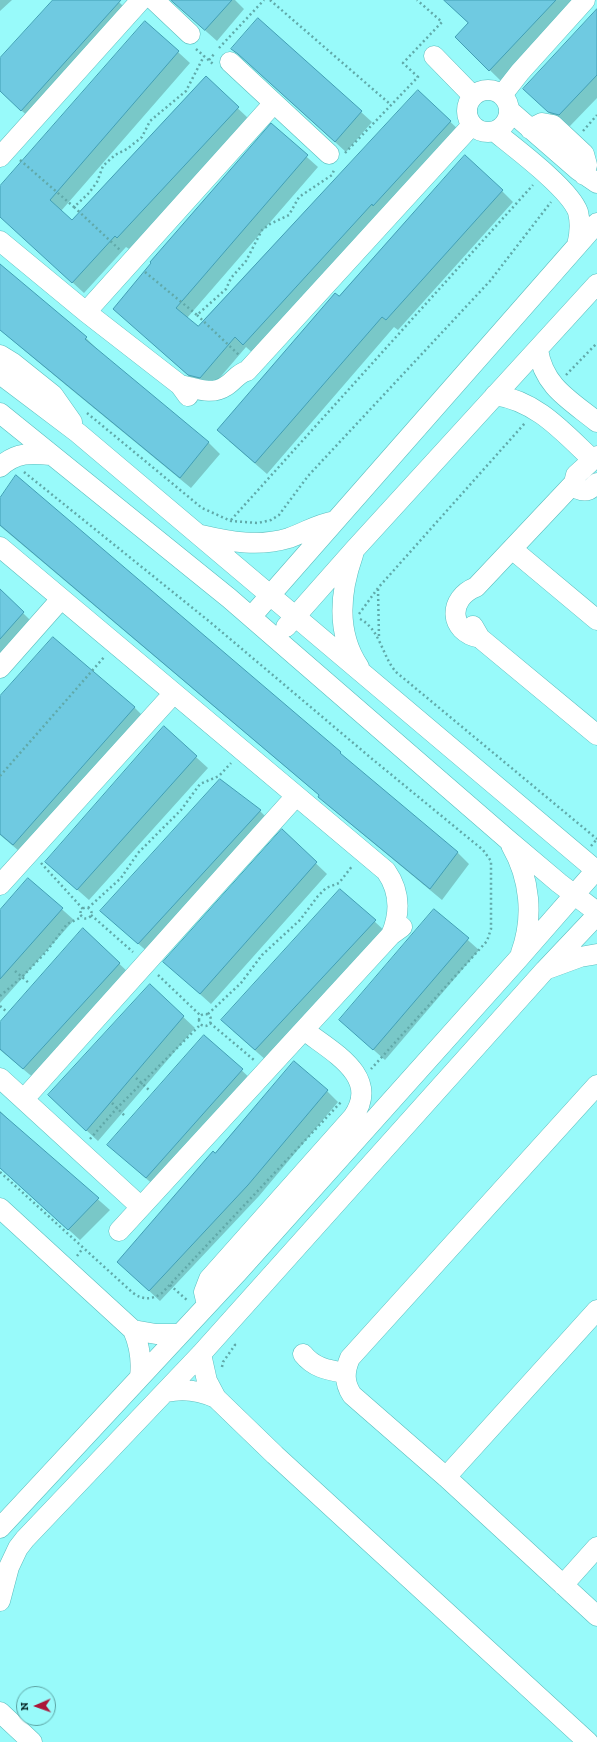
<!DOCTYPE html>
<style>
body{margin:0}
#map{position:relative;width:597px;height:1742px;overflow:hidden;background:#98fafa;font-family:"Zilla Slab",serif}
canvas{display:block}
.north{position:absolute;left:16px;top:1686px;width:40px;height:40px;box-sizing:border-box;background:#98fafa;border:1px solid #5da5a5;border-radius:50%;rotate:268deg;font-size:11px;font-weight:700;line-height:16px;text-align:center;color:#052626}
.north::after{content:'';display:block;margin:auto;width:14px;height:18px;background:#ab1539;clip-path:polygon(50% 0,100% 100%,50% 72%,0 100%)}
</style>
<div id="map">
<canvas width="597" height="1742"></canvas>
<div class="north">N</div>
</div>
<script>
const ctx = document.querySelector('canvas').getContext('2d');
ctx.lineJoin = 'round';
function paint(path, color) {
  ctx.fillStyle = color;
  ctx.fill(path, 'evenodd');
}
function stroke(path, color, width, dash) {
  ctx.strokeStyle = color;
  ctx.lineWidth = width;
  ctx.lineCap = dash ? 'butt' : 'round';
  ctx.setLineDash(dash || []);
  ctx.stroke(path);
}
const shadow = new Path2D(`
 M 0,0 L 12,0 L 0,11 Z
 M 54,0 L 117,0 L 130,13 L 33,121 L 0,91 L 0,60 Z
 M 171,0 L 235,0 L 244,9 L 217,41 Z
 M 445,0 L 577,0 L 501,81 L 456,37 L 469,24 Z
 M 597,10 L 597,98 L 570,126 L 560,123 L 536,100 Z
 M 145,22 L 190,63 L 61,211 L 72,222 L 206,78 L 249,119 L 129,249 L 126,247 L 84,293 L 0,216 L 0,188 Z
 M 232,49 L 361,112 L 372,122 L 346,152 Z
 M 418,91 L 462,133 L 255,355 L 246,347 L 211,388 L 200,386 L 114,309 L 271,125 L 318,167 L 187,318 L 198,327 Z
 M 502,191 L 513,202 L 398,330 L 394,327 L 267,474 L 229,441 Z
 M 0,266 L 86,338 L 97,349 L 96,350 L 209,443 L 220,454 L 191,488 L 67,386 L 0,330 Z
 M 17,477 L 351,764 L 458,853 L 469,864 L 442,900 L 330,807 L 320,796 L 0,526 L 0,500 Z
 M 0,590 L 34,624 L 0,662 Z
 M 0,698 L 134,707 L 145,718 L 25,856 L 0,835 Z
 M 164,728 L 208,768 L 89,900 L 46,862 Z
 M 260,811 L 271,822 L 150,954 L 101,911 Z
 M 282,831 L 327,874 L 211,1004 L 164,962 Z
 M 28,879 L 74,920 L 0,1003 L 0,911 Z
 M 340,890 L 386,932 L 267,1061 L 233,1031 Z
 M 434,910 L 479,950 L 385,1060 L 340,1020 Z
 M 84,930 L 131,975 L 35,1079 L 0,1050 L 0,1023 Z
 M 150,986 L 195,1028 L 98,1141 L 60,1106 Z
 M 205,1036 L 253,1081 L 157,1188 L 108,1145 Z
 M 327,1091 L 338,1102 L 259,1196 L 160,1301 L 118,1262 Z
 M 0,1111 L 17,1128 L 110,1210 L 80,1240 L 0,1168 Z`);
const building = new Path2D(`
 M 53,0 L 121,0 L 21,111 L 0,91 L 0,58 Z
 M 171,0 L 232,0 L 205,30 Z
 M 444,0 L 556,0 L 489,71 L 455,37 L 468,23 Z
 M 597,9 L 597,75 L 559,115 L 548,112 L 523,89 Z
 M 258,18 L 362,111 L 335,142 L 238,54 L 231,49 Z
 M 145,21 L 179,51 L 50,200 L 72,220 L 206,76 L 239,107 L 117,238 L 115,236 L 72,283 L 0,217 L 0,186 Z
 M 418,90 L 451,121 L 373,206 L 372,204 L 243,345 L 235,337 L 200,378 L 188,375 L 113,309 L 151,263 L 150,262 L 271,123 L 308,155 L 176,308 L 198,326 Z
 M 465,155 L 503,190 L 386,320 L 382,317 L 255,463 L 217,430 L 335,293 L 339,296 Z
 M 0,264 L 87,337 L 85,339 L 209,442 L 180,478 L 0,330 Z
 M 16,475 L 341,752 L 340,753 L 458,852 L 430,889 L 318,797 L 319,795 L 0,525 L 0,498 Z
 M 0,589 L 24,612 L 0,639 Z
 M 53,637 L 135,707 L 13,845 L 0,834 L 0,696 Z
 M 164,726 L 197,756 L 77,890 L 45,862 Z
 M 220,779 L 261,810 L 138,944 L 100,911 Z
 M 282,829 L 317,862 L 200,994 L 163,962 Z
 M 28,878 L 63,908 L 0,979 L 0,910 Z
 M 340,889 L 376,920 L 255,1050 L 221,1020 Z
 M 434,909 L 469,938 L 373,1050 L 339,1020 Z
 M 83,928 L 120,963 L 23,1069 L 0,1049 L 0,1022 Z
 M 150,984 L 184,1016 L 86,1131 L 48,1095 Z
 M 204,1035 L 243,1069 L 146,1178 L 107,1145 Z
 M 294,1061 L 328,1090 L 248,1185 L 149,1291 L 117,1262 L 213,1151 L 215,1153 Z
 M 0,1112 L 99,1198 L 68,1230 L 0,1168 Z`);
const path = new Path2D(`
 M 270,0 L 390,104
 M 219,48 L 264,0
 M 196,49 L 213,64
 M 209,60 L 215,53
 M 583,131 L 597,115
 M 345,153 L 418,77 L 403,63 L 442,22 L 417,0
 M 20,160 L 74,207 L 89,193 L 97,182 L 103,166 L 115,155 L 127,149 L 142,137 L 150,121 L 186,91 L 204,56
 M 74,207 L 120,250
 M 145,272 L 197,315 L 226,289 L 231,278 L 246,261 L 262,230 L 270,224 L 289,215 L 299,197 L 332,175 L 334,170
 M 197,315 L 239,355
 M 566,375 L 597,343
 M 87,413 L 202,508 L 231,521 L 258,523 L 271,520 L 279,515 L 308,476 L 490,281 L 551,202
 M 24,472 L 210,622 L 371,758 L 483,850 L 491,861 L 491,929 L 487,941 L 371,1069
 M 231,520 L 533,185
 M 378,589 L 379,638
 M 359,614 L 378,588 L 525,423
 M 360,619 C 380,629 382,656 396,672 L 597,839
 M 0,776 L 105,656
 M 591,846 L 597,839
 M 41,863 L 83,909
 M80.5 913a5.5 5.5 0 1 1 11 0a5.5 5.5 0 1 1-11 0Z
 M 88,908 L 121,878 L 138,853 L 181,810 L 200,784 L 219,776 L 231,763
 M 91,915 L 133,952
 M 15,971 L 30,984
 M 158,975 L 201,1016
 M 0,996 L 22,977 L 46,952 L 67,924 L 82,917
 M 0,1006 L 7,1012
 M 208,1014 L 241,983 L 262,955 L 300,920 L 318,896 L 326,888 L 339,883 L 353,865
 M199 1020a6 6 0 1 1 12 0a6 6 0 1 1-12 0Z
 M 210,1023 L 254,1060
 M 136,1078 L 149,1090
 M 112,1103 L 126,1117
 M 90,1139 L 117,1108 L 201,1024
 M 0,1172 L 133,1293 C 143,1300 152,1300 162,1293 L 341,1102
 M 77,1256 L 83,1248
 M 170,1285 L 188,1301
 M 222,1367 L 223,1362 L 235,1345 L 233,1343`);
const minor = new Path2D(`
 M 154,0 L 190,34
 M 434,56 L 473,96
 M 230,62 L 329,154
 M467 111a21 21 0 1 1 42 0a21 21 0 1 1-42 0Z
 M 502,95 L 520,72 L 585,0
 M 509,110 L 578,170 L 597,183
 M 530,129 L 542,123 L 553,125 L 584,154 L 587,165 L 584,175
 M 494,131 C 515,148 570,189 578,212 C 581,224 580,234 577,246
 M 0,157 L 141,0
 M 0,241 L 86,312 L 180,385 L 188,396
 M 86,312 L 274,103
 M 538,350 C 544,387 570,400 597,422
 M 0,355 L 13,363 L 53,395 L 72,422
 M 0,374 L 78,433 L 597,871
 M 180,385 C 196,388 211,396 226,386 C 234,381 238,373 247,371 L 472,125
 M 495,395 C 537,401 563,432 593,460
 M 0,413 L 229,598 L 507,839 L 559,883 L 597,912
 M 597,456 L 576,475 L 574,483 L 578,489 C 587,493 591,489 597,483
 M 0,467 C 16,452 31,453 51,455
 M 201,535 C 231,542 259,547 289,538 C 306,532 317,524 335,521
 M 0,547 L 386,871 C 400,891 401,912 391,935
 M 512,549 L 597,620
 M 353,555 C 340,592 336,633 359,667
 M 251,617 L 597,223
 M 473,626 L 480,638 L 597,735
 M 286,627 L 355,549 L 597,284
 M 480,638 C 448,632 448,598 476,587 L 574,483
 M 0,668 L 61,599
 M 511,845 C 530,878 534,917 521,953
 M 0,885 L 174,693
 M 550,968 L 580,957 L 597,954
 M 0,1078 L 141,1207
 M 597,1085 L 350,1358 C 344,1372 344,1383 352,1395 L 446,1477 L 597,1616
 M 24,1099 L 296,796
 M 0,1208 L 133,1330 C 140,1346 142,1360 140,1377
 M 119,1231 L 391,935 L 402,927
 M 207,1305 L 204,1292 L 209,1279 L 353,1117 C 381,1076 332,1052 304,1030
 M 133,1330 L 156,1334 L 180,1334
 M 201,1354 L 207,1381 L 216,1398 L 275,1455 L 588,1742
 M 303,1354 C 314,1368 328,1370 345,1373
 M 166,1392 C 184,1388 199,1390 216,1398
 M 446,1477 L 597,1310
 M 0,1528 L 238,1272 L 519,958 L 596,870
 M 563,1585 L 597,1547
 M 0,1601 L 9,1567 L 18,1548 L 25,1539 L 201,1354 L 545,970 L 597,915
 M 0,1712 L 32,1742`);
paint(shadow, '#0003');
paint(building, '#6fcae1');
stroke(building, '#429fb5', 1);
stroke(minor, '#5abdbd', 21);
stroke(path, '#60a9a9', 2.5, [2, 3]);
stroke(minor, '#fff', 20);
</script>
